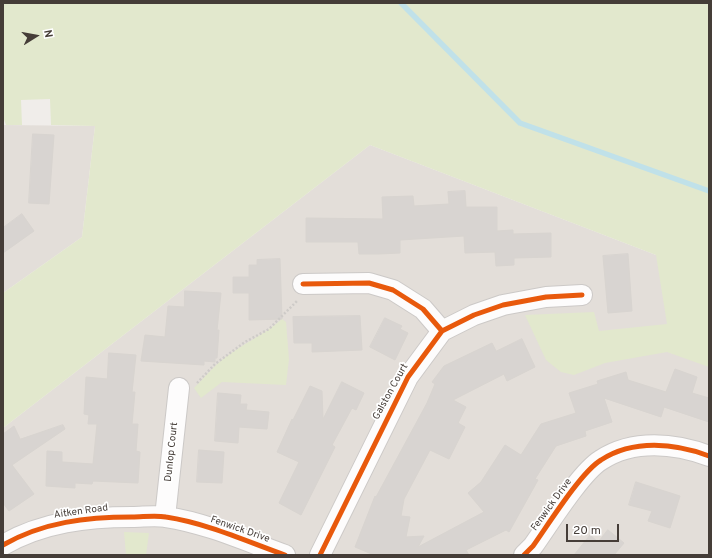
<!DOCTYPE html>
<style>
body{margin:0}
#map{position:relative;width:712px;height:558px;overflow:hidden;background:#f0edea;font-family:Overpass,sans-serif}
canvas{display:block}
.frame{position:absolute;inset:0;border:4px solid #453d38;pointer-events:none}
.north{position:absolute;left:16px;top:16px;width:40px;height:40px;-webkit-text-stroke:3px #fff;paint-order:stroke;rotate:79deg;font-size:11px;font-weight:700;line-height:16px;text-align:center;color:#453d38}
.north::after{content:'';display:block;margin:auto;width:14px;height:18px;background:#453d38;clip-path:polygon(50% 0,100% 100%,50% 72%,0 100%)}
.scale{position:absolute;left:566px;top:524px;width:53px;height:18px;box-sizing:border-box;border:2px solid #453d38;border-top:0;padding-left:5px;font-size:12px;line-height:14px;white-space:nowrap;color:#453d38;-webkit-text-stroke:3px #fff;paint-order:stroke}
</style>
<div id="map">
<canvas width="712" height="558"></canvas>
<div class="frame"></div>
<div class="north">N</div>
<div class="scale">20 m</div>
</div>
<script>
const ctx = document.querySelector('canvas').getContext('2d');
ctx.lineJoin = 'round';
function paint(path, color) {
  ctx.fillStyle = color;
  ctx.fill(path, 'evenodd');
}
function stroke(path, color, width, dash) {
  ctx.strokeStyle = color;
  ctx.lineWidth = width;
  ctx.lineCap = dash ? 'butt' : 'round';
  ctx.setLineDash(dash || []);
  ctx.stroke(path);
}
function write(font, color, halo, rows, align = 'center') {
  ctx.font = font + ' Overpass,sans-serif';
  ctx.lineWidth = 3.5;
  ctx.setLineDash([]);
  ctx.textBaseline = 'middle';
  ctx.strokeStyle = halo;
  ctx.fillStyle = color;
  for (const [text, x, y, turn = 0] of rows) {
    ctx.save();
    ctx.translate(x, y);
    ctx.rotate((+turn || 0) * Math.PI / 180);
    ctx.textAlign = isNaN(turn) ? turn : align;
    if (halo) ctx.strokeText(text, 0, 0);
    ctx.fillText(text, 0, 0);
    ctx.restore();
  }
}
const residential = new Path2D(`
 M 3,125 L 95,126 L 82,237 L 3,293 Z
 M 370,145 L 656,255 L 709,282 L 709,555 L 3,555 L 3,428 Z`);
const green = new Path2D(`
 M 3,3 L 709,3 L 709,367 L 667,352 L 605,363 L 574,375 L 561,372 L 546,360 L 525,315 L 594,312 L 599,331 L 667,324 L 656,255 L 370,145 L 3,428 L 3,293 L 82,237 L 95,126 L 51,125 L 50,99 L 21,100 L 22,125 L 6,125 L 3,117 Z
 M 282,319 L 286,322 L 289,359 L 286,385 L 222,382 L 201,398 L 194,388 C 204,378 213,367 223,359 C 242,344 264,335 282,319 Z
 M 124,532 L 149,533 L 146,555 L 126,555 Z`);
const stream = new Path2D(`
 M 401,3 L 520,123 L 709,191`);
const building = new Path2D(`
 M 33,134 L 54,135 L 49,204 L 29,203 Z
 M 465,191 L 466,207 L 497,207 L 497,231 L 513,230 L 513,234 L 551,233 L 551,257 L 514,258 L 514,265 L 496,266 L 495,252 L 465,253 L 464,236 L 400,240 L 400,253 L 378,254 L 359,254 L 358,242 L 306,242 L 306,218 L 383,219 L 382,197 L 413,196 L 414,206 L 449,204 L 448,192 Z
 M 22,214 L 34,231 L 3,253 L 3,228 Z
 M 628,254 L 632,311 L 608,313 L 603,256 Z
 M 280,259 L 282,319 L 249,320 L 249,293 L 233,293 L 233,277 L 249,277 L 249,265 L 257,265 L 257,260 Z
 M 185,291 L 221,293 L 217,330 L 219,330 L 217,358 L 215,358 L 215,362 L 204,361 L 204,365 L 141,361 L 145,335 L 165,337 L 168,306 L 184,307 Z
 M 360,316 L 362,350 L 312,352 L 312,343 L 294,343 L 293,317 Z
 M 385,318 L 402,326 L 400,329 L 408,333 L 395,360 L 370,347 Z
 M 522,339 L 535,367 L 507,381 L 504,374 L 453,400 L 466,407 L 458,423 L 465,427 L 449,459 L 430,450 L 404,499 L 401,516 L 410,517 L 406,537 L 424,536 L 418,547 L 484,512 L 468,493 L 481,482 L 505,445 L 521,455 L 541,424 L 576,413 L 569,393 L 598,384 L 597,381 L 626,372 L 628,380 L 666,392 L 675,369 L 697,377 L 692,393 L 709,398 L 709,422 L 664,407 L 661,417 L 604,398 L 612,422 L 585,431 L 586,436 L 556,446 L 535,479 L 538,480 L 509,532 L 506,530 L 466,550 L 469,555 L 374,555 L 355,547 L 375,496 L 376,497 L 427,403 L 435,384 L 432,382 L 444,366 L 492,343 L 496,351 Z
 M 109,353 L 136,355 L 132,392 L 135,392 L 132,424 L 138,424 L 136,451 L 140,452 L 138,483 L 93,481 L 92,484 L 75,483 L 75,488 L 46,486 L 47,451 L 62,452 L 62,462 L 93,464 L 97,424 L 88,424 L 89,415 L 84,414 L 86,377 L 107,379 Z
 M 342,382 L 364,393 L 356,410 L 352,408 L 332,445 L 335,447 L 301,515 L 279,503 L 299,462 L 277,452 L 292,419 L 293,420 L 310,386 L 322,391 L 323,419 Z
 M 218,393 L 241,395 L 240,404 L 247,404 L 246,410 L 269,412 L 267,429 L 239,427 L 238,443 L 215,441 Z
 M 63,425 L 65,429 L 12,465 L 34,494 L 9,511 L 3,503 L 3,434 L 14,426 L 20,439 Z
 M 199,450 L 224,452 L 222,483 L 197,482 Z
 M 636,482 L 680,496 L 670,528 L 648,521 L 652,511 L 629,505 Z
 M 608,530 L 624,543 L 614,555 L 574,555 L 590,535 L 598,542 Z`);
const path = new Path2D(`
 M 197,383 L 215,364 L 245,342 L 269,329 L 297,301`);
const street = new Path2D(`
 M 303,284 L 369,283 L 393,290 L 423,309 L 442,331
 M 165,517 L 179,388
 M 3,545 C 43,522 87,517 132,517 C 143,517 155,515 166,517 C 206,523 246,541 285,555
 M 320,555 L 408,377 L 442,331 L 474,315 L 503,305 L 546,297 L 582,295
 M 524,555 L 533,546 C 548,525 581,472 601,460 C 633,439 675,443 709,456`);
const cycleway = new Path2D(`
 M 303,284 L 369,283 L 393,290 L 423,309 L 442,331
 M 3,545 C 43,522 87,517 132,517 C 143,517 155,515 166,517 C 206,523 246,541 285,555
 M 320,555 L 408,377 L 442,331 L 474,315 L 503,305 L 546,297 L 582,295
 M 524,555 L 533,546 C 548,525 581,472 601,460 C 633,439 675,443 709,456`);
const streetNames = [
 ["Galston Court",391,392,-61],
 ["Dunlop Court",172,452,-84],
 ["Fenwick Drive",552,505,-54],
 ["Aitken Road",81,512,-8],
 ["Fenwick Drive",240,530,19]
];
paint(residential, '#e3ded9');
paint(green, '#e2e8cd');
stroke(stream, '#c0e1e9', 5.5);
paint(building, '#d8d4d1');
stroke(building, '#d8d4d0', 1);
stroke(street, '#ccc9c7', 22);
stroke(path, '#cecbc8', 2.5, [2, 2]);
stroke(street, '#fdfcfc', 20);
stroke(cycleway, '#e8590c', 5);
write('10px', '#453d38', '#fff', streetNames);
</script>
